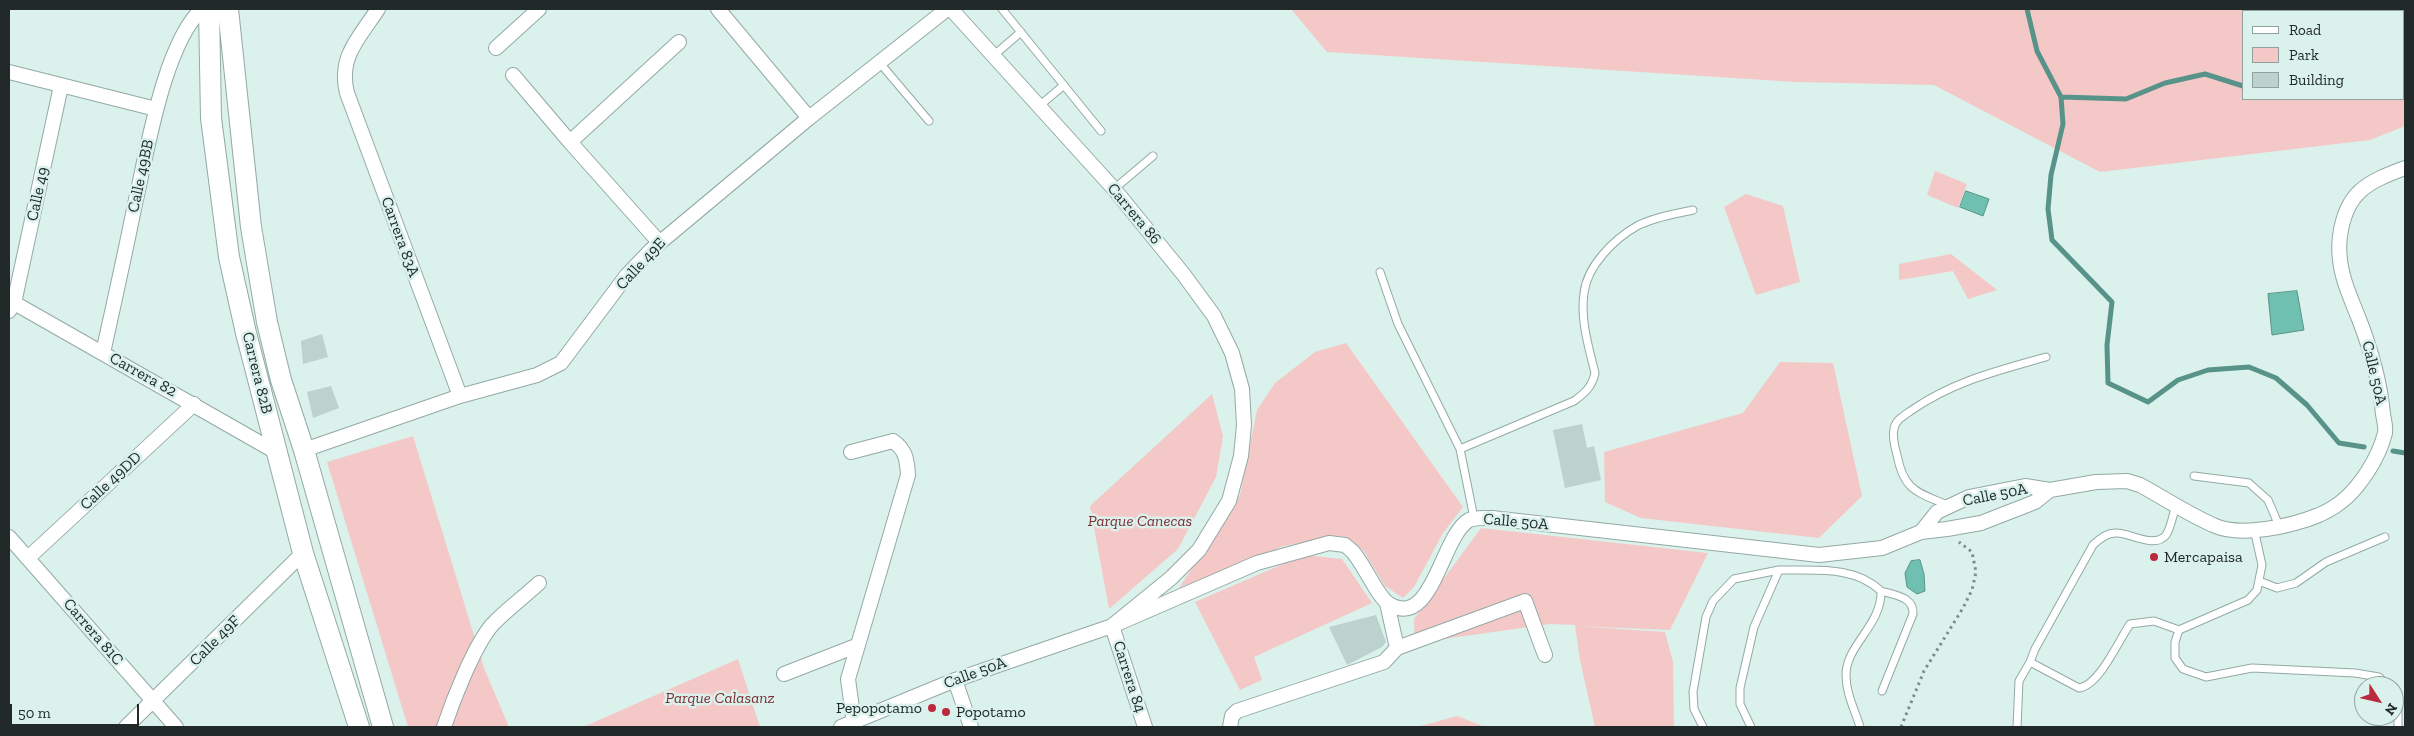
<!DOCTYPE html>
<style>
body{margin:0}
#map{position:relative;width:2414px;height:736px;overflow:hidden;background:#daf1ec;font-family:"Zilla Slab",serif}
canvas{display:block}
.frame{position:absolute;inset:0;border:10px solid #212a28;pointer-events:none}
.legend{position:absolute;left:2242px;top:10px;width:162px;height:90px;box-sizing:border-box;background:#daf1ec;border:1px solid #90a19e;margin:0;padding:6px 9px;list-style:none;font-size:15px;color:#212a28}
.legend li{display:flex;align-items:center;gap:10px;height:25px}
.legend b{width:25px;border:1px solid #90a19e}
.north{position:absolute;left:2354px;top:676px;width:50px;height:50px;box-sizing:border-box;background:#daf1ec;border:1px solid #90a19e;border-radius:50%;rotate:125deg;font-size:14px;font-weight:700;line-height:20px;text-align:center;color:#212a28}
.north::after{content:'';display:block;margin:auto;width:18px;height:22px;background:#ba293d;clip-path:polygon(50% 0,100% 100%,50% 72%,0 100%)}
.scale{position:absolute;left:10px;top:704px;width:129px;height:22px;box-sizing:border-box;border:2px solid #212a28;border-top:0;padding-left:6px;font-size:15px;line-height:18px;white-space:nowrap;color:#212a28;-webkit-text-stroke:4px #daf1ec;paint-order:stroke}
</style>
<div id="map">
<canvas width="2414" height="736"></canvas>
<div class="frame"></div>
<ul class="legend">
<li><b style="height:6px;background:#fff"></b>Road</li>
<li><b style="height:14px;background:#f5c8c8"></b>Park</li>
<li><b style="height:14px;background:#bbd2cd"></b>Building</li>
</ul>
<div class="north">N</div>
<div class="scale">50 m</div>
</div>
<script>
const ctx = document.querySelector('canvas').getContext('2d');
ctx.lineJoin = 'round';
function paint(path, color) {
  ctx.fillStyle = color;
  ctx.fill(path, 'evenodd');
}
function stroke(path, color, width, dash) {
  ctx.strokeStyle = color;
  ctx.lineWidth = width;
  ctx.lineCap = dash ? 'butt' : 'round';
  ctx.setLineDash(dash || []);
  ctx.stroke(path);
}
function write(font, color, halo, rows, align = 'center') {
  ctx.font = font + ' "Zilla Slab",serif';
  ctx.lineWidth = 5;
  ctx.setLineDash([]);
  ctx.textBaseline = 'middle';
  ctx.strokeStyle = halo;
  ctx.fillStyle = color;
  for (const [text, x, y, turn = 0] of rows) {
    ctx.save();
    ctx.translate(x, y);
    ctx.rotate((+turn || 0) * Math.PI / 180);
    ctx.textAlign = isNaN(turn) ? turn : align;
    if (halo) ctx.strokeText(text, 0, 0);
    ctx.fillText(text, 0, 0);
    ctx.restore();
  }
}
const green = new Path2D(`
 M 1291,9 L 2405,9 L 2405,126 L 2370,140 L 2100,172 L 1934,85 L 1796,82 L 1327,52 ZM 2243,11 L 2403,11 L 2403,99 L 2243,99 Z
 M 1935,171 L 1967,184 L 1958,208 L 1927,195 Z
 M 1746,194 L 1783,206 L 1800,282 L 1756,295 L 1724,207 Z
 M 1951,254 L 1997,290 L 1968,299 L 1953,271 L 1899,280 L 1899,264 Z
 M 1346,343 L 1463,507 L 1443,533 L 1414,587 L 1403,598 L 1385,586 L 1363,550 L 1342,536 L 1284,546 L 1179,588 L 1240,495 L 1257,410 L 1275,383 L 1315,352 Z
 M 1780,362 L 1833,363 L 1862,496 L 1819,538 L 1641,518 L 1605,502 L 1604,452 L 1743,413 Z
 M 1212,394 L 1223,436 L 1216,477 L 1178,549 L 1109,609 L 1090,506 Z
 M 413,436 L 484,668 L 509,727 L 408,727 L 327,462 Z
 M 1481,528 L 1708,553 L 1670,630 L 1575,626 L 1665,632 L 1673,662 L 1674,727 L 1595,727 L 1580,660 L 1575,625 L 1550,624 L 1415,643 L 1414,619 Z
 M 1304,555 L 1342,559 L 1372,603 L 1254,657 L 1262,680 L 1240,690 L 1195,602 Z
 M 738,659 L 760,727 L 583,727 Z
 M 1457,716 L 1485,727 L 1417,727 Z`);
const water = new Path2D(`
 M 1966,191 L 1989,199 L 1983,216 L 1960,207 Z
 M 2297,291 L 2304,330 L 2272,335 L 2268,294 Z
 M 1920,560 L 1924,574 L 1925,591 L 1917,594 L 1907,587 L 1905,573 L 1911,561 Z`);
const stream = new Path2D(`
 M 2027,9 L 2037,51 L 2061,97 L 2126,99 L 2165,83 L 2205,74 L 2243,86
 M 2403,63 L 2405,63
 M 2061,97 L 2063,124 L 2051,175 L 2048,209 L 2052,240 L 2112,302 L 2107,345 L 2108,383 L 2148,402 L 2178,380 L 2208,370 L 2249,367 L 2276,378 L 2307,405 L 2339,443 L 2364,447
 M 2393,451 L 2405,453`);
const building = new Path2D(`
 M 322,334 L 328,357 L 303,364 L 301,341 Z
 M 331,386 L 339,408 L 313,418 L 307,392 Z
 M 1582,424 L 1587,448 L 1594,446 L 1601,480 L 1565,488 L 1553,430 Z
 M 1376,615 L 1386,642 L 1382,647 L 1347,665 L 1329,627 Z`);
const path = new Path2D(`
 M 1901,727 L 1924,671 L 1963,608 L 1972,590 L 1976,572 L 1972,552 L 1959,542`);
const lane = new Path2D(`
 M 1002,9 L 1101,131
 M 993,56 L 1021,32
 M 879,62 L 929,121
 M 1038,107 L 1064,85
 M 1114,189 L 1153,156
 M 1380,272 L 1398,324 L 1460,449 L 1474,518
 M 1460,449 L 1574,401 C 1585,393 1592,387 1595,373 C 1589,348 1580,320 1584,293 C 1587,266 1614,239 1637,226 C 1654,217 1675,214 1693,210
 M 2194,476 L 2249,483 L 2268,500 L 2280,528
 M 1947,505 C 1917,492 1904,491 1897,455 C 1895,448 1892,437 1894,429 C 1895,420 1905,415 1912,410 C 1954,381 1997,371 2046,357
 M 2176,505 C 2173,514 2171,528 2166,535 C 2155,549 2130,533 2117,533 C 2107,532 2099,539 2093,545 L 2035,649 L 2030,662 L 2079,688 C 2099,686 2119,640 2130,624 L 2154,621 L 2179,630
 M 2254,529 L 2262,565 L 2257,590 L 2248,600 L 2179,630 L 2175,642 L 2175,658 L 2183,669 L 2206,677 L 2252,668 L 2355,673 L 2379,677 L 2388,686
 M 1779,570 C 1814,571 1854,565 1881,591 C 1882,625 1846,645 1846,675 C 1846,694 1855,710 1860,727
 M 2259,581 L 2277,588 L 2296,583 L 2326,562 L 2385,537
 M 1881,591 C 1895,595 1914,597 1913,614 L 1882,691
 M 2394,695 L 2398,704 L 2398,727
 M 1703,727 L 1694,709 L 1693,692 L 1706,617 L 1713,601 L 1734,579 L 1779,570 L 1754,627 L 1740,688 L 1740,704 L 1751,727
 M 2017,727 L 2019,681 L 2030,662`);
const street = new Path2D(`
 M 378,9 C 359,38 338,57 347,93 L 460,396
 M 718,9 L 809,118
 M 496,48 L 539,9
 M 9,72 L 156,109
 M 513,75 L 570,142
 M 659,242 L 570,142 L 679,42
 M 9,300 L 276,452
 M 9,311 L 14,303 L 61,86
 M 103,353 C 114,303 125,254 135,204 C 147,152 164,44 202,9
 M 304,450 L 460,396 L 537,375 L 561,363 L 627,275 L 651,250 L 809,118 L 947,9
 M 851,452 L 893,441 C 906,450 907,460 908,475 L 848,679 L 854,723
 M 1921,532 L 1937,512 L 1969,497 L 2025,486 L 2050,490 L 2096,482 L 2127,481 L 2140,485 C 2164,498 2188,514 2213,525 C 2240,538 2292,526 2319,515 C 2342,505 2355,491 2368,471 C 2375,460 2382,445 2385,433 C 2386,427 2384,420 2383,414 C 2380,381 2371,350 2359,319 C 2348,292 2336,267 2340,236 C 2346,192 2367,182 2405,168
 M 9,537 L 176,727
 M 28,558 L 194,404
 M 1397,648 L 1525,601 L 1545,655
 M 784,674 L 856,646
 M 955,680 L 971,727
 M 126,727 L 303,553
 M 444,727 C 453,700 474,646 492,625 C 506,610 524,597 539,583
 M 841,727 L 955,680 L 1112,626 L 1171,578 L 1199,550 L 1229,501 L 1241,456 L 1244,425 L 1242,389 L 1232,353 L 1214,316 L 1184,275 L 1114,189 L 951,9
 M 1145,727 L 1112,626 L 1257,563 L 1329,543 L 1345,545 L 1352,551 C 1363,562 1378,598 1389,604 C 1433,630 1441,536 1469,520 C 1476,517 1485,518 1492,518 L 1819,555 L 1882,548 L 1921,532 L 1947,529 L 1981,523 L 2035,502 L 2050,490
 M 1230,727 L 1232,716 L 1237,711 L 1384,662 L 1397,648 L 1387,603`);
const secondary = new Path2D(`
 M 209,9 L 211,118 L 229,257 L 246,333 L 303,553 L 359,727
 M 228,9 L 251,227 L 267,322 L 281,380 L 304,450 L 383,727`);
const markers = [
 [2154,557,5,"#ba293d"],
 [932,708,5,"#ba293d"],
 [946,712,5,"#ba293d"]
];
const streetNames = [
 ["Calle 49BB",141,176,-78],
 ["Calle 49",38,194,-78],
 ["Carrera 86",1134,214,50],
 ["Carrera 83A",400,237,70],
 ["Calle 49E",641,264,-47],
 ["Carrera 82B",257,373,76],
 ["Calle 50A",2374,373,77],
 ["Carrera 82",143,375,29],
 ["Calle 49DD",111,481,-43],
 ["Calle 50A",1995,495,-11],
 ["Calle 50A",1516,522,5],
 ["Carrera 81C",93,632,49],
 ["Calle 49F",215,641,-45],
 ["Calle 50A",975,673,-20],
 ["Carrera 84",1129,677,72]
];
const parkNames = [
 ["Parque Canecas",1140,521],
 ["Parque Calasanz",720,698]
];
const poiNames = [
 ["Mercapaisa",2164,557],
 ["Pepopotamo",922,708,"right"],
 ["Popotamo",956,712]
];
paint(green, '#f5c8c8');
paint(water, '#70c0b2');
stroke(water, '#589389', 1);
stroke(stream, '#589389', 5);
paint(building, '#bbd2cd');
stroke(lane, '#93a9a5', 9);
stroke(street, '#93a9a5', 16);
stroke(secondary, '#93a9a5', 22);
stroke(path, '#7d8c89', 3, [2.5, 4]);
stroke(lane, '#fff', 7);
stroke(street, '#fff', 14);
stroke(secondary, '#fff', 20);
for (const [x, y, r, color] of markers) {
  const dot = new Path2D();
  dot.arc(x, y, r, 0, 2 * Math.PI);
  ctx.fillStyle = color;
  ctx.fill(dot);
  stroke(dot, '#daf1ec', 2);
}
write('16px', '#212a28', '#daf1ec', streetNames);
write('italic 16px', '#7d2d33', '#daf1ec', parkNames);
write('16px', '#212a28', '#daf1ec', poiNames, 'left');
</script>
